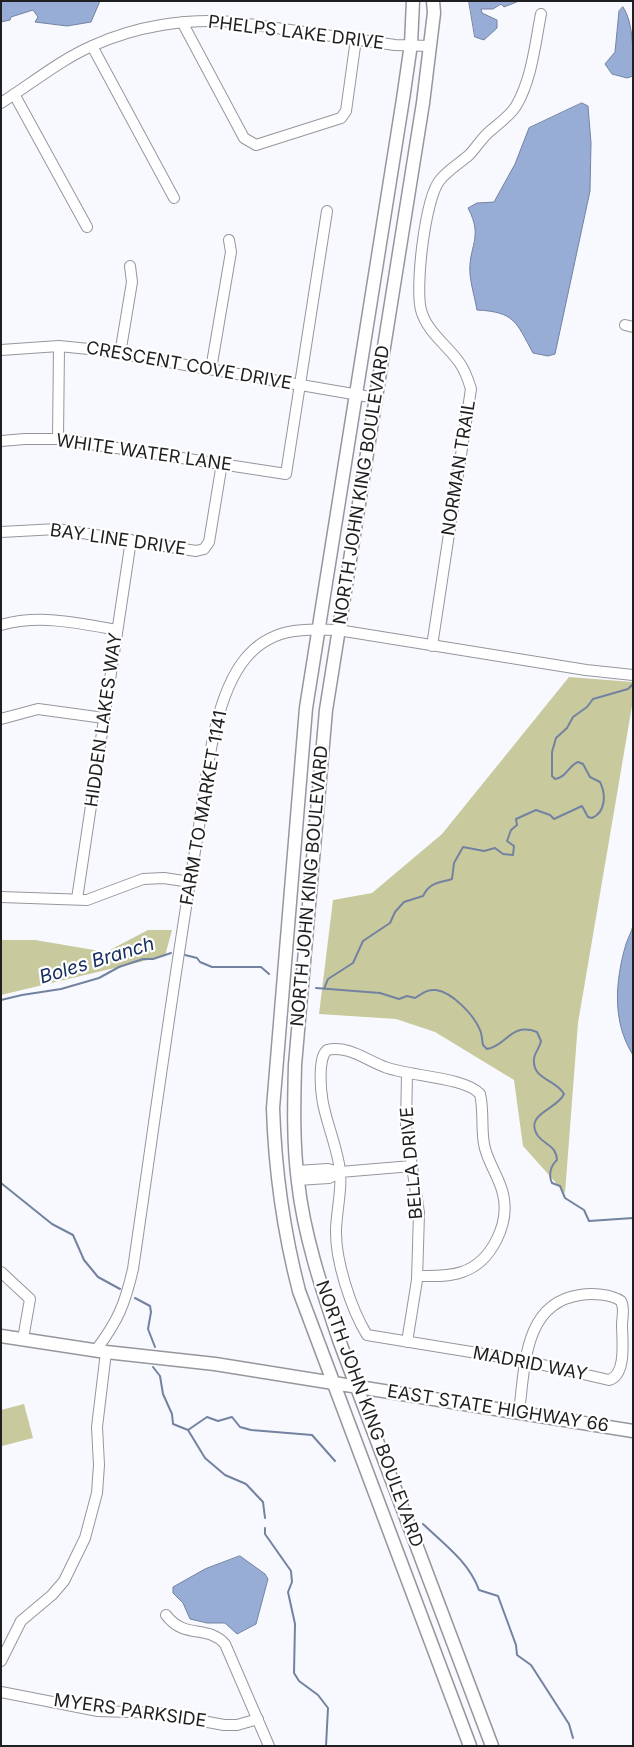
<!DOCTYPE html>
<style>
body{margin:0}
#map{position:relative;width:634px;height:1747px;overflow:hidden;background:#f8f9ff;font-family:Inter,sans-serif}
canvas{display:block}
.frame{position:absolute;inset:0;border:2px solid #1f1f21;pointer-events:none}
</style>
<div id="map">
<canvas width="634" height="1747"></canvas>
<div class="frame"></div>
</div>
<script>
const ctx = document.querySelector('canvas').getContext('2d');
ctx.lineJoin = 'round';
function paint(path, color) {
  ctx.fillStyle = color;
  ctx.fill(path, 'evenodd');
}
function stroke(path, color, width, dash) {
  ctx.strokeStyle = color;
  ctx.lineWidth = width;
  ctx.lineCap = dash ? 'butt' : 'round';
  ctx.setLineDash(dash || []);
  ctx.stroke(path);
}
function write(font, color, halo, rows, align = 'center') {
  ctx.font = font + ' Inter,sans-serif';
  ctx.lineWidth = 4.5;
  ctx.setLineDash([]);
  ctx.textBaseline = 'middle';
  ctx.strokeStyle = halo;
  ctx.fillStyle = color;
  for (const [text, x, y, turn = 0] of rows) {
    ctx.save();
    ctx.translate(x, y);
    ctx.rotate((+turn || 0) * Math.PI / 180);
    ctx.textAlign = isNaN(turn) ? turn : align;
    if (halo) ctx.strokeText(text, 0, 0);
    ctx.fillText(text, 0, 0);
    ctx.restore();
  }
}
const green = new Path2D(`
 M 569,677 L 633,682 L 633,700 L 578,1023 L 565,1193 L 523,1146 L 514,1080 L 435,1032 L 396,1019 L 319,1014 L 333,900 L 372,893 L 442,834 Z
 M 148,930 L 172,930 L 165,956 L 1,995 L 1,940 L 35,940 L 106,952 Z
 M 24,1404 L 33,1438 L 2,1446 L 1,1410 Z`);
const water = new Path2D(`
 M 1,1 L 100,1 L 91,22 L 67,26 L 35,22 L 38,17 L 33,10 L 11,17 L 10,20 L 1,22 Z
 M 469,1 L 519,1 L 504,7 L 501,4 L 493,9 L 481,9 L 482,13 L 497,20 L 497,28 L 484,40 L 475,37 Z
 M 623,7 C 634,22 633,55 633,76 L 627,78 L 612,74 L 605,64 L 615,52 L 619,11 Z
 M 582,103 L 588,106 L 591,143 L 590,191 L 555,354 L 548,356 L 533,353 C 516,322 515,312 477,310 C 475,298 471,286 470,274 C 468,246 484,238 468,208 L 477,203 L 494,202 L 515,164 L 529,128 Z
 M 633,926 L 633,1055 C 612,1022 615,981 626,944 C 628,938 631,933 633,926 Z
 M 240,1556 L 265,1574 L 268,1579 L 256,1624 L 237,1634 L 225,1623 L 207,1623 L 190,1619 L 183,1603 L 173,1593 L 173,1587 L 205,1569 Z`);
const stream = new Path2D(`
 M 185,955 L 197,958 L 200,962 L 212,967 L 261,967 L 269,974
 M 316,988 L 380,993 L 399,999 L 407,996 L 415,998 C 422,994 427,989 436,990 C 452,992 474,1015 480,1030 C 482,1034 482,1040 483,1045 L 487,1049 C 507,1046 510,1022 537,1032 L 541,1041 C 540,1047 534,1054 534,1059 C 532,1080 556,1079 564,1094 C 557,1110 523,1114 538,1136 C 546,1146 556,1145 557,1160 C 551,1165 548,1175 552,1183 L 560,1186 L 565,1198 L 584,1210 L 589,1221 L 633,1218
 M 324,989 L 328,979 L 353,963 L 363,941 L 390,923 L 395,912 L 404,902 L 423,896 C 430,882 439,883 452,879 L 454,863 L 463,847 L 484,851 L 495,848 L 503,854 L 513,855 L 514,846 L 507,841 L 511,830 L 517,825 L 516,819 L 536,810 L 550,815 L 554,819 L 582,806 L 588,817 L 592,818 C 606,812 606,794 600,782 L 590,777 L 583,764 L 578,762 C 568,766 567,777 555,779 L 552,776 L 552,752 L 556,738 L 567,728 L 573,717 L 587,707 L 593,699 L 628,689 L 633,684
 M 1,1000 L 22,995 L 61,989 L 99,978 L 119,967 L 143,959 L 153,959 L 171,953
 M 1,1183 L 52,1224 L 73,1235 L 84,1260 L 98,1277 L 120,1289
 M 135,1298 L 150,1306 L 151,1312 L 148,1329 L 155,1347
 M 153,1367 L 160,1376 L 163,1394 L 172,1414 L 173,1424 L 188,1430 L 205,1458 L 225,1475 L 246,1484 L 263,1502 L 265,1518
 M 188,1430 L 207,1417 L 218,1421 L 232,1417 L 240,1427 L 251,1430 L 312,1435 L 335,1461
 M 423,1524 C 444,1544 469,1562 479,1590 L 498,1596 L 516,1645 L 517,1655 L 531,1665 L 569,1724 L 573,1738
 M 265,1528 L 265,1534 L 291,1571 L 292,1582 L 288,1592 L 295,1624 L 294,1673 L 299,1681 L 318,1695 L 328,1708 L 326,1746`);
const minor = new Path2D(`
 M 182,22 L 244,138 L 256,145 L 341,118 L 346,111 L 356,39
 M 92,46 L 174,198
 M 14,94 L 87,227
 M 1,103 C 31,84 60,60 92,46 C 136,26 186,18 234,22 L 395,45 L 430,46
 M 625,325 L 633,327
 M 1,350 L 59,346 L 99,350 L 376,398
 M 120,354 L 132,282 L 130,266
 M 211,369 L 231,252 L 229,240
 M 58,439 L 59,346
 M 1,441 L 25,439 L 58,439 L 286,474 L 327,211
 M 1,532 L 57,529 L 196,551 L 204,549 L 209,542 L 222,463
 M 1,625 C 39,614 79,623 117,630
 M 432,646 L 471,389 C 468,379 465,370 459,362 C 446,344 427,332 421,310 C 415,287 425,198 440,180 C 448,170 460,163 469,155 C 476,148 481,139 489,132 C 498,124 510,116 516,106 C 532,79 535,44 541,14
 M 1,719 L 38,709 L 104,718
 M 1,897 L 87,900 L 143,879 L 164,878 L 190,882
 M 77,899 L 131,540
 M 297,1171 L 328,1169 L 340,1172 L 329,1178 L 297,1180
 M 340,1172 L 412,1166
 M 1,1272 L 30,1299 L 23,1339
 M 417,1276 C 432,1276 448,1277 462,1272 C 492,1262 510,1223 503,1194 C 499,1176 487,1162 484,1144 C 481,1128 484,1110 480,1094 C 465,1077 407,1076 385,1067 C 366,1060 348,1045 327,1050 C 322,1055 322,1060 321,1067 C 318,1108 332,1127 339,1164 C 343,1186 337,1207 336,1229 C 335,1260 351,1309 367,1335 L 526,1361 L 609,1380 C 627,1375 622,1339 622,1325 C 622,1316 625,1309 621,1301 C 611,1294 592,1293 580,1295 C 523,1303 525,1368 519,1412
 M 407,1342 L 417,1280 L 419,1213 L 406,1126 L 407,1073
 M 96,1350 C 118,1321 125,1304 133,1269 C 154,1126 173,982 197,839 C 206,786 211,701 245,659 C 270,628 303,628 338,630 L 586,670 L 633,675
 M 166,1615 C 185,1640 207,1624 225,1644 L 269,1746
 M 1,1661 L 21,1621 L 52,1595 L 64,1581 L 85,1538 L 97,1493 L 99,1465 L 97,1427 L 106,1352
 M 1,1692 L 98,1711 L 159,1713 L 224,1725 L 237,1725 L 258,1719`);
const major = new Path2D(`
 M 413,1 L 411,44 L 403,99 L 306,708 L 273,1108 C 275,1172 283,1229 299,1291 L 470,1746
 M 433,1 L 434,13 L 423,103 L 326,710 L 295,1065 C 294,1104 293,1143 298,1182 C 304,1236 322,1289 339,1340 L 492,1746
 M 1,1336 L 106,1352 L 215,1364 L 633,1431`);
const streetNames = [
 ["PHELPS LAKE DRIVE",296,33,7],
 ["CRESCENT COVE DRIVE",189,366,10],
 ["WHITE WATER LANE",144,453,8],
 ["NORMAN TRAIL",459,468,-81],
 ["NORTH JOHN KING BOULEVARD",362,485,-81],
 ["BAY LINE DRIVE",118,540,8],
 ["HIDDEN LAKES WAY",104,720,-82],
 ["FARM TO MARKET 1141",204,808,-80],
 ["NORTH JOHN KING BOULEVARD",310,886,-85],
 ["BELLA DRIVE",412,1163,-95],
 ["MADRID WAY",530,1364,11],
 ["EAST STATE HIGHWAY 66",498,1409,9],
 ["NORTH JOHN KING BOULEVARD",369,1414,70],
 ["MYERS PARKSIDE",130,1711,8]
];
const waterNames = [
 ["Boles Branch",97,961,-17]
];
paint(green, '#c8ca9e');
paint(water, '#97add6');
stroke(water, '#7382a0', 1);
stroke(stream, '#7382a0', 2);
stroke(minor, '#96979d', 12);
stroke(major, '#96979d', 15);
stroke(minor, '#fff', 10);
stroke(major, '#fff', 12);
write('18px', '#1f1f21', '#fff', streetNames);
write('italic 19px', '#162e60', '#fff', waterNames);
</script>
